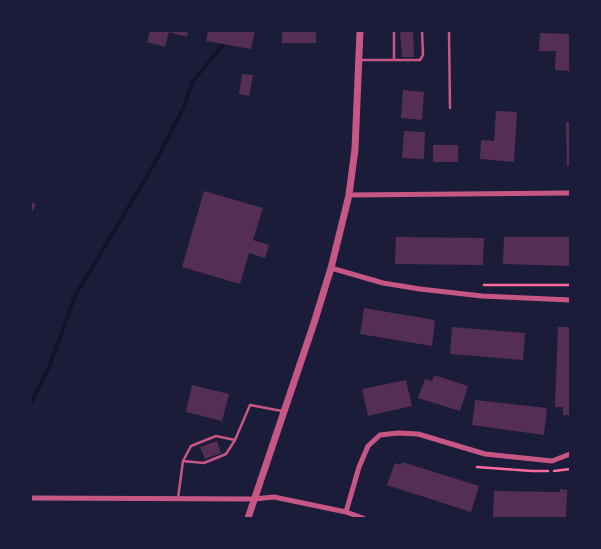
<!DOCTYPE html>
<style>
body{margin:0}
#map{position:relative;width:601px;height:549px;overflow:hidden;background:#1b1b3a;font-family:Roboto,sans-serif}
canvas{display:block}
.frame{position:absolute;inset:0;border:32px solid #1b1b3a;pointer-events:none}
</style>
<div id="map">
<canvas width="601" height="549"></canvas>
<div class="frame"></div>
</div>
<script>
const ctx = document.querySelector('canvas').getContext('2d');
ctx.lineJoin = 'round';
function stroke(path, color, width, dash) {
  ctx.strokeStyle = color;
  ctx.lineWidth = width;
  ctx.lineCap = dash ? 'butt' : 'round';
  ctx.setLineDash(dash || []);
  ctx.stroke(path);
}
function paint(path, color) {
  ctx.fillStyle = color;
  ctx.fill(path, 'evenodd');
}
const stream = new Path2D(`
 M 31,403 L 49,367 L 76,294 L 153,166 L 183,109 L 193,81 L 226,41`);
const building = new Path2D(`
 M 150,31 L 188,31 L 187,37 L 169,32 L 165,47 L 147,42 Z
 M 208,31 L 255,31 L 251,49 L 206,41 Z
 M 282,31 L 316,31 L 316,43 L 282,43 Z
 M 400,31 L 413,31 L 414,57 L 402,57 Z
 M 540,33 L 570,34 L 570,71 L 555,70 L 556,51 L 539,51 Z
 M 242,74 L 253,75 L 249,96 L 239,94 Z
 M 403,90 L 424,92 L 422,120 L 401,118 Z
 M 496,111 L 517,112 L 514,162 L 480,159 L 481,140 L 494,141 Z
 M 566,122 L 570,122 L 570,166 L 567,166 Z
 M 404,131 L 425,132 L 424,159 L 402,158 Z
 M 433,145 L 458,145 L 458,162 L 433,162 Z
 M 204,191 L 263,208 L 253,240 L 269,245 L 265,258 L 249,253 L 240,284 L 182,267 Z
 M 31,201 L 36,205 L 31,213 Z
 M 396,237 L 484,238 L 483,265 L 395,264 Z
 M 504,237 L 570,237 L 570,266 L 503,264 Z
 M 364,308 L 435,320 L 432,346 L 360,334 Z
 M 452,327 L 525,333 L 523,360 L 450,354 Z
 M 558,327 L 570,327 L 570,415 L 563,415 L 563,407 L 555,407 Z
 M 434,375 L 468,386 L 460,411 L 418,398 L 425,379 L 432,381 Z
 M 406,380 L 412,406 L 368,416 L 362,389 Z
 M 192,385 L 229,394 L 222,421 L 186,412 Z
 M 475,400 L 547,408 L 544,435 L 472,425 Z
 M 217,441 L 221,453 L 205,459 L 200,447 Z
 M 402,462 L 479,486 L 471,512 L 387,485 L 395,463 L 401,465 Z
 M 560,489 L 567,490 L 566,518 L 493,517 L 494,491 L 560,492 Z`);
const path = new Path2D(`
 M 484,285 L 570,285
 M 477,467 L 532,471 L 548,471
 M 554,471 L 570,469`);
const service = new Path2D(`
 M 449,31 L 450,108
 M 361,60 L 420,60 L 423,55 L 422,31
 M 394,60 L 394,31
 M 235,440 L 226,454 L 204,463 L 183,461 L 191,446 L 216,436 L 235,440 L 250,405 L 282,411
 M 178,498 L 183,461`);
const minor = new Path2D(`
 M 349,195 L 570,193
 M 331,268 L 383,283 L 420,289 L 482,296 L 570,300
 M 31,498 L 254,499 L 274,497 L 346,512 L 363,518
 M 346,512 L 359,467 L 368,446 L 380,435 L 398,433 L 418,434 L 485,454 L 552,461 L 570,454`);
const tertiary = new Path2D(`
 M 248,518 L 314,323 L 331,268 L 349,195 L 355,149 L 360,31`);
stroke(stream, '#12122b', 4);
paint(building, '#542f53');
stroke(path, '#ff6b9d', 2.5);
stroke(service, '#c65784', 2.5);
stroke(minor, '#c65784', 5);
stroke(tertiary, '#c65784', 7);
</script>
